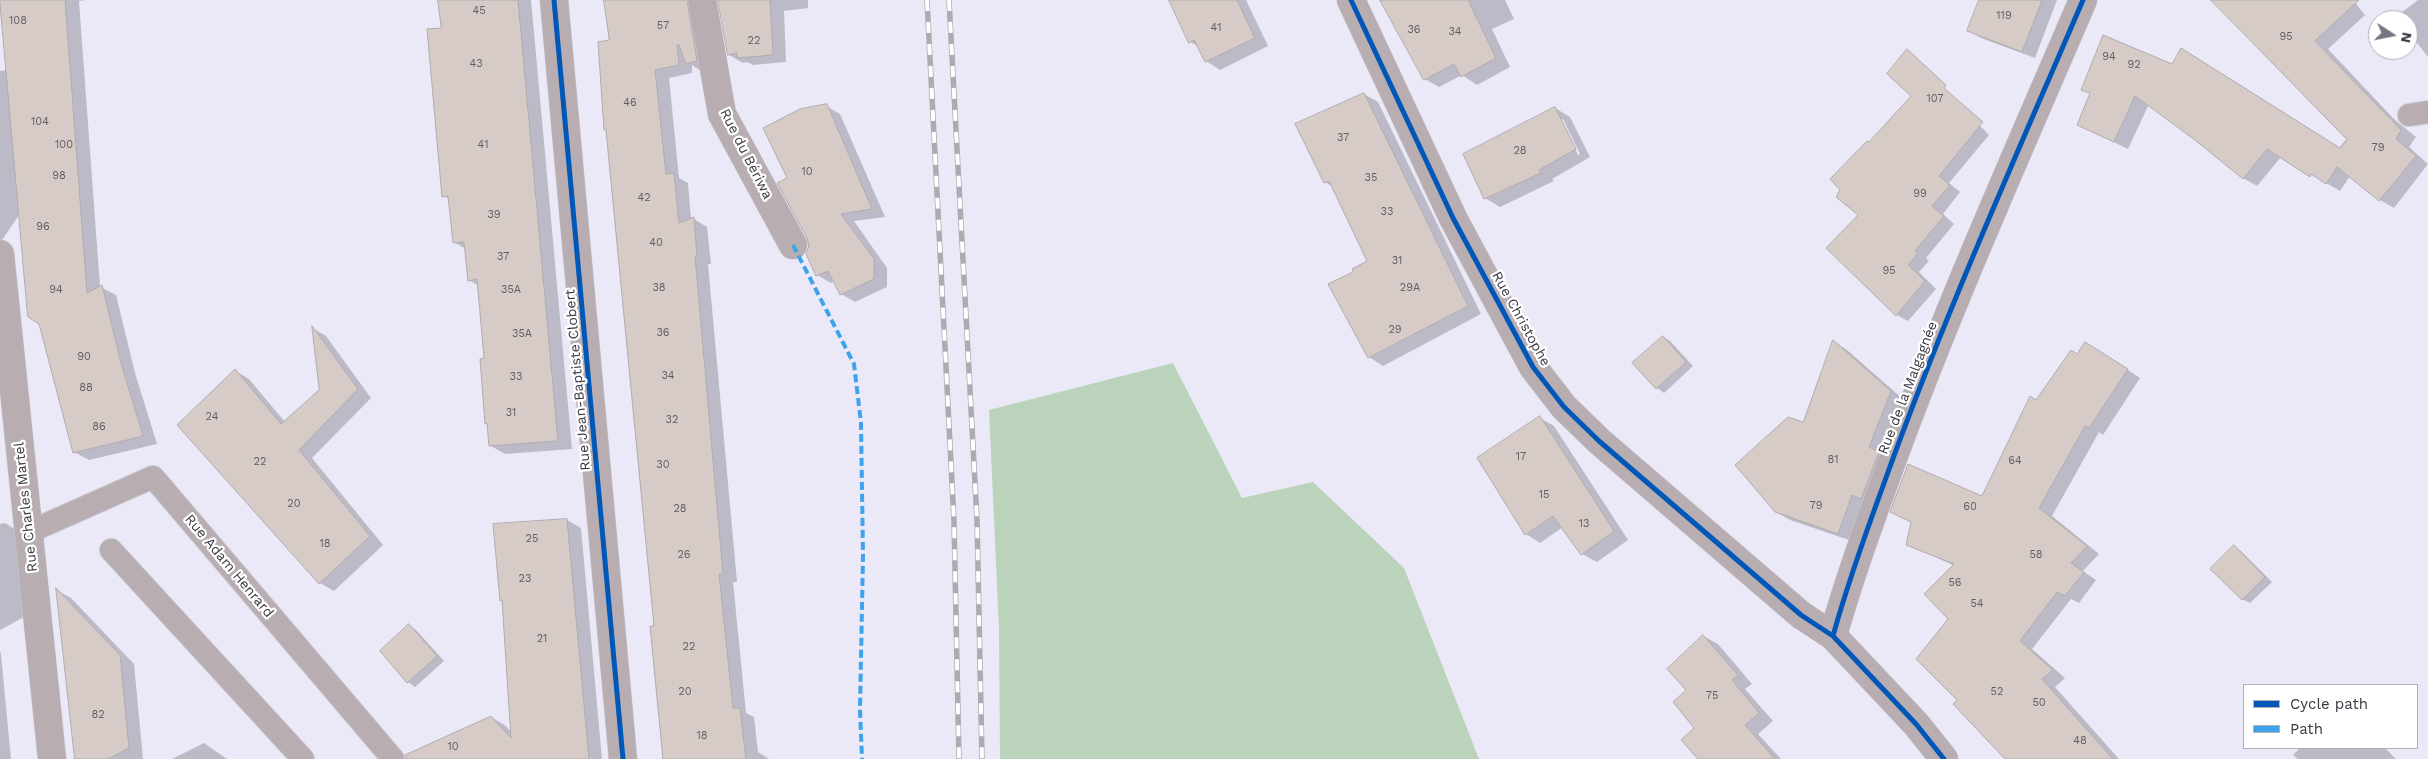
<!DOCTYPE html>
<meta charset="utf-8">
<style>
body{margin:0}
#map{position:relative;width:2428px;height:759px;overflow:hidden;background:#ebe9f8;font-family:"Work Sans",sans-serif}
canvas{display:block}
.legend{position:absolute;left:2243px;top:684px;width:175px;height:65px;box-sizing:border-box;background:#fff;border:1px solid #b0afb3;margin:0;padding:6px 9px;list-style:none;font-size:15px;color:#3a3842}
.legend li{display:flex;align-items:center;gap:10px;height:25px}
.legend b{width:25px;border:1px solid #b0afb3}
.north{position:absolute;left:2368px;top:10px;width:50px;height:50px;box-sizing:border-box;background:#fff;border:1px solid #b0afb3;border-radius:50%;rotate:101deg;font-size:14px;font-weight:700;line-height:20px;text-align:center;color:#3a3842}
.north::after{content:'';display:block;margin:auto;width:18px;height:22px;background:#787682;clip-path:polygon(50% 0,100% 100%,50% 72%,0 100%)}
</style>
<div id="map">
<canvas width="2428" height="759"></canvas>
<ul class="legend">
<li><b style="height:6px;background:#0057b8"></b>Cycle path</li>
<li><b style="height:6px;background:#3fa3ec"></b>Path</li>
</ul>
<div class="north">N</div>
</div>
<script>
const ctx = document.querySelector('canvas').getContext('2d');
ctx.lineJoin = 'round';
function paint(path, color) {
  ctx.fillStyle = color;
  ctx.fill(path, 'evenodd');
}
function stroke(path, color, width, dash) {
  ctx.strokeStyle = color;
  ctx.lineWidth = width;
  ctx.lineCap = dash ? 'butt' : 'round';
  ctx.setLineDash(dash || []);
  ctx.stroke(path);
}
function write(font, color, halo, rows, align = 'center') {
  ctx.font = font + ' "Work Sans",sans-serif';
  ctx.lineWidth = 4.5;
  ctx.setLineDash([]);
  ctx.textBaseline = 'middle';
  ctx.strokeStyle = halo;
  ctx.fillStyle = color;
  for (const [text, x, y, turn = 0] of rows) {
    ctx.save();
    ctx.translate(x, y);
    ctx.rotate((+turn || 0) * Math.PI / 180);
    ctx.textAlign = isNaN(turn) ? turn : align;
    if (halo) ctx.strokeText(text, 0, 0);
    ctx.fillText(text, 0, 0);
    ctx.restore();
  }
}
const forest = new Path2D(`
 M 1173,363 L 1242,498 L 1313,482 L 1404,568 L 1479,759 L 1000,759 L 999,629 L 989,410 Z`);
const shadow = new Path2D(`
 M 0,0 L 86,0 L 79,1 L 100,287 L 116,295 L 135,373 L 157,444 L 89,460 L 74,452 L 21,212 L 0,243 L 0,71 L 7,70 Z
 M 439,0 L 531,0 L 572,449 L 505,454 L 491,446 L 489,424 L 486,423 L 485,359 L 479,286 L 469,280 L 466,249 L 454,242 L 450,200 L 444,196 L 442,29 Z
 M 606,0 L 703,0 L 701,71 L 692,65 L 692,73 L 669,78 L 679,178 L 688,183 L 691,220 L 694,219 L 707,227 L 711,264 L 708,264 L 737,582 L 733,582 L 746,713 L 754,717 L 758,752 L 769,759 L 664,759 Z
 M 719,0 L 808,0 L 808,8 L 784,11 L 786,62 L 753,65 L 747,62 L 743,63 L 729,55 Z
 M 1170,0 L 1246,0 L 1268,46 L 1220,70 L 1206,61 L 1198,46 L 1190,42 Z
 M 1382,0 L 1505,0 L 1514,19 L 1492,29 L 1510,67 L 1477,85 L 1462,75 L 1439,87 L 1425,79 Z
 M 1980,0 L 2057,0 L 2035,58 L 1981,38 L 1968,30 Z
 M 2213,0 L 2353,0 L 2365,15 L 2328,49 L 2394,119 L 2416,137 L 2409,147 L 2428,164 L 2394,208 L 2380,200 L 2350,176 L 2340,191 L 2281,157 L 2257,186 L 2243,178 L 2149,104 L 2128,149 L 2078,125 L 2091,94 L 2083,89 L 2103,37 L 2339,148 L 2350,135 Z
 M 2418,0 L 2428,0 L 2428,57 L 2408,31 L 2408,20 L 2400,20 L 2397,16 Z
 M 1940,85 L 1989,135 L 1949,183 L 1960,192 L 1943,214 L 1954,224 L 1926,258 L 1929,261 L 1919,272 L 1936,289 L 1908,321 L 1897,315 L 1860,215 L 1869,144 Z
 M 1364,94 L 1378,102 L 1481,314 L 1383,366 L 1369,357 L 1355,273 L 1368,262 L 1333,187 L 1325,182 Z
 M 826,106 L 840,114 L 885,217 L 854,221 L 887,268 L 887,287 L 855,302 L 841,294 L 835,281 L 831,283 L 817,275 L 789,179 Z
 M 1555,108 L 1570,117 L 1590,157 L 1552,179 L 1554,181 L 1500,207 L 1485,198 ZM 1560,119 L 1563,119 L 1580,154 L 1578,155 Z
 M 314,329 L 326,336 L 371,398 L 312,458 L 383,545 L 334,591 L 320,583 L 178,425 L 235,371 L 249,379 L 285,422 L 320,390 Z
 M 1663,337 L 1670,341 L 1693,366 L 1664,393 L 1657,388 L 1634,363 Z
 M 1834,342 L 1847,350 L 1904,400 L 1852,541 L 1790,520 L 1775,511 L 1803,424 Z
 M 2099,351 L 2140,378 L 2103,435 L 2099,432 L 2052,516 L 2099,554 L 2083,571 L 2096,580 L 2079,603 L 2071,599 L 2032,649 L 2065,678 L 2055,687 L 2119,759 L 2008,759 L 1950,619 L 1955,566 L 1907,544 L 1913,522 L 1892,511 L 1983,498 L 2037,402 L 2078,356 Z
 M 1540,418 L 1554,426 L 1628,540 L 1597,562 L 1582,554 L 1563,527 L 1540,543 L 1526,534 L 1479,458 Z
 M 567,520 L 581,528 L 602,759 L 436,759 L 491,717 L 506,726 L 512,733 L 503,601 L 501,600 Z
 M 5,523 L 18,531 L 26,616 L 0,630 L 0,524 Z
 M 2234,547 L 2241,551 L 2272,582 L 2250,603 L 2242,599 Z
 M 58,591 L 71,598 L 134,664 L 143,759 L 76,759 Z
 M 409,626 L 416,630 L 444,661 L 415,687 L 408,682 L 381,651 Z
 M 1703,636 L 1718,644 L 1752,684 L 1745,689 L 1773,721 L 1758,734 L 1781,759 L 1697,759 L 1682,740 L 1696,728 L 1688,690 Z
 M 0,651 L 1,654 L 11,759 L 0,759 Z
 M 204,743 L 227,759 L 172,759 Z
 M 2300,748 L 2385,748 L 2396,759 L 2298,759 L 2293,755 Z`);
const building = new Path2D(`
 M 0,0 L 65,0 L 87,293 L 102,285 L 121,363 L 143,436 L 73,453 L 39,324 L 28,317 Z
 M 438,0 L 518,0 L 558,441 L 489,446 L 487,423 L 485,424 L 480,359 L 484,358 L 477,279 L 468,281 L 464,242 L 453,243 L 448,196 L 442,197 L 427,29 L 441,28 Z
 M 604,0 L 687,0 L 697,61 L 686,64 L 679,45 L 677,45 L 679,65 L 655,70 L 666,174 L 674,173 L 679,223 L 694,217 L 697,256 L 695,256 L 723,574 L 719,574 L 733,708 L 740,708 L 746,759 L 663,759 L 650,626 L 654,626 L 606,130 L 604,130 L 598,42 L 609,40 Z
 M 718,0 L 770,0 L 773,55 L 737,58 L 737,53 L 728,55 Z
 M 1169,0 L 1237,0 L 1255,38 L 1205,62 L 1194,40 L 1189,43 Z
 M 1380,0 L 1468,0 L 1496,58 L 1461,77 L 1454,64 L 1424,80 Z
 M 1979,0 L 2042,0 L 2022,52 L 1967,31 Z
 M 2211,0 L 2359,0 L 2315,41 L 2401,130 L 2396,139 L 2416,156 L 2379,201 L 2337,167 L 2326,184 L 2311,174 L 2310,177 L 2267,149 L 2243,179 L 2195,140 L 2135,96 L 2114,142 L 2077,125 L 2090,93 L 2081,90 L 2103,35 L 2172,64 L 2181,48 L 2340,148 L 2347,140 Z
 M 1907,49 L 1946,85 L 1944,88 L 1983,122 L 1939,176 L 1950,185 L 1932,206 L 1944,216 L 1915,251 L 1918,253 L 1908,265 L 1925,281 L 1896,316 L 1826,248 L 1858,215 L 1836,197 L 1840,190 L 1830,179 L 1867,141 L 1869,142 L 1911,96 L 1887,74 Z
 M 1364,93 L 1468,306 L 1368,358 L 1328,284 L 1353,272 L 1352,269 L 1367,261 L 1329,181 L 1324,183 L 1295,124 Z
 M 827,104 L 872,209 L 841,214 L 874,259 L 874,279 L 840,295 L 828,271 L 816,276 L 806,254 L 809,246 L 807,238 L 777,183 L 787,178 L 763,128 L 800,109 Z
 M 1555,107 L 1576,149 L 1539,170 L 1541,173 L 1484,199 L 1463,154 Z
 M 312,326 L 358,389 L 299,450 L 370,536 L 319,584 L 177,425 L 235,369 L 281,424 L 319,390 Z
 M 1663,336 L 1686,362 L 1656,389 L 1632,363 Z
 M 1833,340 L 1891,391 L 1869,447 L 1879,452 L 1861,499 L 1852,495 L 1838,534 L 1775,512 L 1735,465 L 1788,417 L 1803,422 Z
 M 2085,342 L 2128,369 L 2089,428 L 2085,426 L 2039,508 L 2087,546 L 2071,563 L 2084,572 L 2065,596 L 2057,592 L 2020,641 L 2053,670 L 2042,679 L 2113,759 L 2005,759 L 1953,704 L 1957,700 L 1916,659 L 1948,619 L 1924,594 L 1954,564 L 1906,545 L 1911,522 L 1890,512 L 1908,464 L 1982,496 L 2030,396 L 2036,400 L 2071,350 L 2077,354 Z
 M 1540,416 L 1614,531 L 1581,555 L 1553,516 L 1525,535 L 1477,458 Z
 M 567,519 L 589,759 L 406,759 L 405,755 L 491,716 L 511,738 L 502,600 L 500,601 L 493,524 Z
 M 2234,545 L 2265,577 L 2242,600 L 2210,569 Z
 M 56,588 L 120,655 L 129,748 L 108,759 L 75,759 Z
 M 409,624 L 437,656 L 407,683 L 380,651 Z
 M 1703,635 L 1738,675 L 1732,680 L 1759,713 L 1745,725 L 1775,759 L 1698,759 L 1681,740 L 1694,728 L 1673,702 L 1686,690 L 1667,669 Z`);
const service = new Path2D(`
 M 2409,115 L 2428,112
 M 29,532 L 153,477 L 393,759
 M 111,550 L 303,759`);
const minor = new Path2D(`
 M 554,0 L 623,759
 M 702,0 L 722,114 L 793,245
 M 1351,0 L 1453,218 L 1533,367 L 1564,407 L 1599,441 L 1801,615 L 1833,636 L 1916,724 L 1944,759
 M 0,254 L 52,759
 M 1833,636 C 1847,585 1865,535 1883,486 C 1942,321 2014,161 2083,0`);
const rail = new Path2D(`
 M 927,0 L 954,521 L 959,759
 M 949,0 L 977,520 L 982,759`);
const quiet = new Path2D(`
 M 793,245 L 854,364 L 861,423 L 863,555 L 860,710 L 862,759`);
const cycleway = new Path2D(`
 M 554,0 L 623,759
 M 1351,0 L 1453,218 L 1533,367 L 1564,407 L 1599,441 L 1801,615 L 1833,636 L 1916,724 L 1944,759
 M 1833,636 C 1847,585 1865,535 1883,486 C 1942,321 2014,161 2083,0`);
const numberNames = [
 ["45",479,11],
 ["119",2004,16],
 ["108",18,21],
 ["57",663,26],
 ["41",1216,28],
 ["36",1414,30],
 ["34",1455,32],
 ["95",2286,37],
 ["22",754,41],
 ["94",2109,57],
 ["43",476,64],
 ["92",2134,65],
 ["107",1935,99],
 ["46",630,103],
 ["104",40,122],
 ["37",1343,138],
 ["100",64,145],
 ["41",483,145],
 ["79",2378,148],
 ["28",1520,151],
 ["10",807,172],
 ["98",59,176],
 ["35",1371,178],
 ["99",1920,194],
 ["42",644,198],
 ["33",1387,212],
 ["39",494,215],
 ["96",43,227],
 ["40",656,243],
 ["37",503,257],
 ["31",1397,261],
 ["95",1889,271],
 ["38",659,288],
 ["29A",1410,288],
 ["94",56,290],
 ["35A",511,290],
 ["29",1395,330],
 ["36",663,333],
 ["35A",522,334],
 ["90",84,357],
 ["34",668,376],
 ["33",516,377],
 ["88",86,388],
 ["31",511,413],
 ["24",212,417],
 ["32",672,420],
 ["86",99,427],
 ["17",1521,457],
 ["81",1833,460],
 ["64",2015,461],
 ["22",260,462],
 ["30",663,465],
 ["15",1544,495],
 ["20",294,504],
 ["79",1816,506],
 ["60",1970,507],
 ["28",680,509],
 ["13",1584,524],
 ["25",532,539],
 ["18",325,544],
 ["26",684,555],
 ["58",2036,555],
 ["23",525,579],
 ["56",1955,583],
 ["54",1977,604],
 ["21",542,639],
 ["22",689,647],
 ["20",685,692],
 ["52",1997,692],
 ["75",1712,696],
 ["50",2039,703],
 ["82",98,715],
 ["18",702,736],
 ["48",2080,741],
 ["10",453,747]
];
const streetNames = [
 ["Rue du Bériwa",746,154,63],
 ["Rue Christophe",1521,319,61],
 ["Rue Jean-Baptiste Clobert",578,380,-95],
 ["Rue de la Malgagnée",1908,388,-69],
 ["Rue Charles Martel",26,507,-96],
 ["Rue Adam Henrard",229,566,50]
];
paint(forest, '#bbd3bb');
paint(shadow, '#0003');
paint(building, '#d7cbc8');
stroke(building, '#b0abae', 1);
stroke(service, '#c8c7d2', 24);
stroke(minor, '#c8c7d2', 29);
stroke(service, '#b8aeb2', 22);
stroke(minor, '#b8aeb2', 28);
stroke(rail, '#afa9b1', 5.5);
stroke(rail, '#fff', 4, [11]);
stroke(quiet, '#3fa3ec', 4, [8, 4]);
stroke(cycleway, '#0057b8', 5);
write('11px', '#615d64', null, numberNames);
write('14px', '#3a3842', '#fff', streetNames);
</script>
